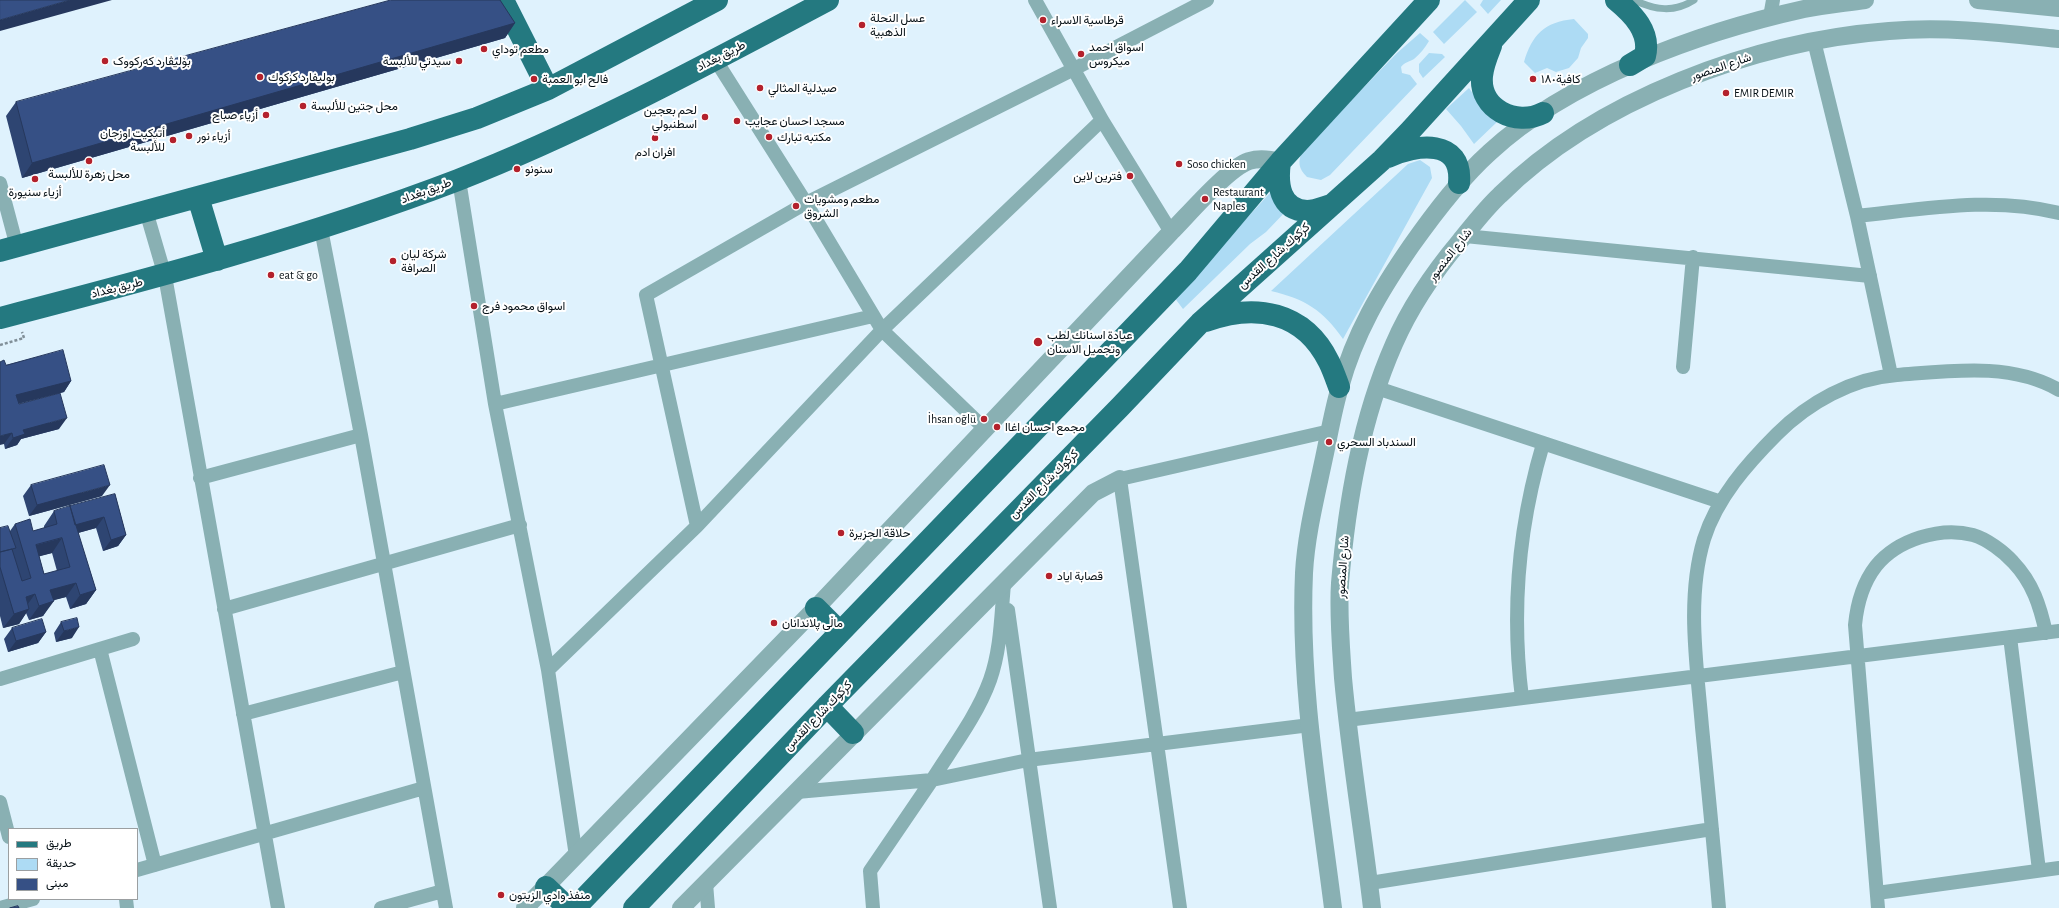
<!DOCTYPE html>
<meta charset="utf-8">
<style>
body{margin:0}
#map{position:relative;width:2059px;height:908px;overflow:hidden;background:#dff2fd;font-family:"Alegreya Sans",Vazirmatn,sans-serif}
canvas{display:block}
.legend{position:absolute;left:8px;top:828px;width:130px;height:72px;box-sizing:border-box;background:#fff;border:1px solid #9b9fa1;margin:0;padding:5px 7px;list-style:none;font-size:12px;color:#050f15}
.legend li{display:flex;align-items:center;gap:8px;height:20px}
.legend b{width:20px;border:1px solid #9b9fa1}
</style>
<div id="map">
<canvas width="2059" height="908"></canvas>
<ul class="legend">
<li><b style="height:5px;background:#247980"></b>طريق</li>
<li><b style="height:11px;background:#addbf4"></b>حديقة</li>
<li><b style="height:11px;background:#365085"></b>مبنى</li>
</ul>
</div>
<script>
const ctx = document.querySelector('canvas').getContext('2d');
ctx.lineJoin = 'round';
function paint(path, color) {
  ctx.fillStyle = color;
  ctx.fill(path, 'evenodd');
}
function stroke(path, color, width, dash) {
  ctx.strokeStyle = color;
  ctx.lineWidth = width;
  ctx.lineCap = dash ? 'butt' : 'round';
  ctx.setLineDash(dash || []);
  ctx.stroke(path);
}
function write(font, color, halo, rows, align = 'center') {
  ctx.font = font + ' "Alegreya Sans",Vazirmatn,sans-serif';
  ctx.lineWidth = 4;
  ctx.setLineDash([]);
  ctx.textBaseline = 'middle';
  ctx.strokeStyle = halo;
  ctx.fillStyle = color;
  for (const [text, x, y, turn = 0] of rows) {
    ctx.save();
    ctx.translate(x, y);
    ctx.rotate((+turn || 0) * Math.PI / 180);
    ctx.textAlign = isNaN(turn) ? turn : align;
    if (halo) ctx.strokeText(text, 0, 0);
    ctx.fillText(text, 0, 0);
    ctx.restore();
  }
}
const green = new Path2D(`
 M 1465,0 L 1477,12 L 1444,44 L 1433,32 Z
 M 1483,0 L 1501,0 L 1488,14 L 1480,5 Z
 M 1574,19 L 1588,34 L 1588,38 L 1581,48 L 1578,58 L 1569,68 L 1556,72 L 1547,68 L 1535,73 L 1524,62 C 1532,35 1544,22 1574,19 Z
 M 1420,33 L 1429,41 C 1425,48 1420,54 1414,59 C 1409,62 1405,62 1401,67 L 1402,73 L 1410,75 L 1417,84 L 1330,175 L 1321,180 L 1307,177 C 1298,168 1298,162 1302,151 L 1397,53 Z
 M 1429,53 L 1442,54 L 1445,57 L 1423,78 L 1419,72 L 1419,64 Z
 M 1469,88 L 1482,107 L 1497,122 L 1474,144 L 1461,126 L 1446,109 Z
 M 1420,160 L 1430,167 L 1432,178 L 1343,339 C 1323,310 1305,299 1271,291 L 1408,164 Z
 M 1270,193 L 1288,209 L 1266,232 L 1250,244 L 1183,309 L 1174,297 Z`);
const path = new Path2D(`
 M 0,345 L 24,338 L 22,332`);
const service = new Path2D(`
 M 1634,0 C 1655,10 1674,13 1694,0`);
const minor = new Path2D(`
 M 1035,0 L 1102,120 L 1171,232
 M 1770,17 L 1773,0
 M 1814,41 L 1857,216 L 1891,375
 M 715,59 L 806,203 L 882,330 L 984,428
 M 459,180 L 495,404 L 548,670 L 576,856
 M 0,183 L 17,247
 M 146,211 L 165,276 L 278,908
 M 1857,216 C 1924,209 1993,196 2059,213
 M 321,229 L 361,435 L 446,908
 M 1465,236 L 1870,276
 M 1683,367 L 1693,257
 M 1377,388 L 1721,502
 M 495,404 L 873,316
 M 200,478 L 361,435
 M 697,526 L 646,295 L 806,203 L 1074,69 L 1207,0
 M 224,609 L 520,525
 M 1008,610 L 1050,908
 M 2010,637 L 2039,870
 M 100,649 L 155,865
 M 548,670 L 697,526 L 882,330 L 1102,120
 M 0,679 L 133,639
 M 1522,698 C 1511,611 1518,528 1543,444
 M 243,714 L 403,672
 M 1347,720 L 2059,631
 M 797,792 L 932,780 C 952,748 977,716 990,680 C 1001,649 1001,616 1004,584
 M 0,802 L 9,837
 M 137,870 L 424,788
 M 706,883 L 708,908
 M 1370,883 L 1712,829
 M 1877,893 L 2059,868
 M 126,899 L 127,908
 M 0,908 L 33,899
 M 381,908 L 443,891
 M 873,908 L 870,871 L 932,780 L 1028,760 L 1310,725
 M 1180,908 L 1120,479 L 1330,431
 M 1719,908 C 1714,848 1708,788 1702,727 C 1697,666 1686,599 1704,539 C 1717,498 1747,464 1777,434 C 1808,403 1852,378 1897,375 C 1950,371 2011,362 2059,390
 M 1878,908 L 1855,625 C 1857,604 1862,584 1876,566 C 1897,540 1940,526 1973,535 C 1987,539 2004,552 2013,562 C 2033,583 2040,606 2046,633`);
const tertiary = new Path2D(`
 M 1978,0 L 2059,8
 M 525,908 L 816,608 L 1171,232 C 1188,215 1228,168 1249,161 C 1259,158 1269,159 1280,162
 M 681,908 L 1093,493 L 1120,479
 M 1333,908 C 1319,797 1299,685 1304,573 C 1306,535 1316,496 1324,458 C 1329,435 1333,410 1340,387 C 1355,333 1380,291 1411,246 C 1435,212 1460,179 1490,152 C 1569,79 1700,32 1804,9 C 1824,5 1845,3 1865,0
 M 1372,908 C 1363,831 1350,755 1343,678 C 1341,647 1338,614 1340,583 C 1347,502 1361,419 1394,344 C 1410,307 1434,272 1460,241 C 1473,225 1485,209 1500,195 C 1597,99 1755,41 1889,31 C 1946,26 2002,33 2059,39`);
const primary = new Path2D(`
 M 503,0 L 548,89
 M 1616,0 C 1633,14 1651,32 1645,56 L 1630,65
 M 1491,46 C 1487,56 1483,65 1482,76 C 1479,109 1516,127 1543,113
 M 1388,157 C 1416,144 1463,138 1459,183
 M 1280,162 C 1277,183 1279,210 1307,211 C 1315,211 1324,207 1331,205
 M 198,197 L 217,260
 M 0,251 L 410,139 L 477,118 L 548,89 L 717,0
 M 0,318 C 154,278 309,237 458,180 C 586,130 707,64 828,0
 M 1206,321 C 1255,303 1304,311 1329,362 C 1333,370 1336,379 1339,387
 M 816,608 L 840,632
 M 827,706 L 853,733
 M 546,887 L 568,908
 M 575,908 L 1188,271 L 1280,162 L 1429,0
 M 634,908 L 827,706 L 1120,407 L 1200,323 L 1382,160 L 1410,131 L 1529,0`);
const wall = new Path2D(`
 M 515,23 L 505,38 L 22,178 L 6,116 L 16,102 Z
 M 6,365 L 71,381 L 64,392 L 18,404 L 19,404 L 59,429 L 21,439 L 17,445 L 5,449 L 4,444 Z
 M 31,485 L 102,496 L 29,516 L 23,496 Z
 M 115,494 L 126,535 L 118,546 L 103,551 L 96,528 L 78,533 L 96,590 L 86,604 L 70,609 L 66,597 L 53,600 L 43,616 L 29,620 L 26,613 L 19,624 L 3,628 L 0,616 L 0,528 L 10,531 L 15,524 L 33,531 L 44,528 L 44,526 L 54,511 ZM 52,553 L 57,571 L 44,574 L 39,556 Z
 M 61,622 L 72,638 L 56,642 L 54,633 Z
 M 12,628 L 46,632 L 38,643 L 8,652 L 4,639 Z`);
const shadedWall = new Path2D(`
 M 70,0 L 112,0 L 0,31 L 0,20 Z
 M 515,23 L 505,38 L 22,178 L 32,163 Z
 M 71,381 L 64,392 L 8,406 L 16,395 Z
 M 67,418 L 59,429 L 21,439 L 17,445 L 5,449 L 13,438 L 23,430 Z
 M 12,433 L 4,444 L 0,445 L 0,436 Z
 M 110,485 L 102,496 L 29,516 L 37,505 Z
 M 104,517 L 96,528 L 67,536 L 74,525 Z
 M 126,535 L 118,546 L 103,551 L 111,540 Z
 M 62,538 L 52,553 L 26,560 L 36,545 Z
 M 76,583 L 66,597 L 40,604 L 50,590 Z
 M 96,590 L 86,604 L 70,609 L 80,595 Z
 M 35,594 L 25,608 L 26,597 Z
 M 54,601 L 43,616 L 29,620 L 39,606 Z
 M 29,609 L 19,624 L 3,628 L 14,614 Z
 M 79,627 L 72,638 L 56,642 L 64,631 Z
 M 46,632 L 38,643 L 8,652 L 16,641 Z`);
const building = new Path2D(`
 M 0,0 L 70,0 L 0,20 Z
 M 391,0 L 500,0 L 515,23 L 32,163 L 16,102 Z
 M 63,350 L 71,381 L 16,395 L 19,404 L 60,393 L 67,418 L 23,430 L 25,434 L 13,438 L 12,433 L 0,436 L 0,362 L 4,360 L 6,365 Z
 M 104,465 L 110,485 L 37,505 L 31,485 Z
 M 115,494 L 126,535 L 111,540 L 104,517 L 75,525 L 70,506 L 69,506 Z
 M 70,506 L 96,590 L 80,595 L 76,583 L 50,590 L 54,601 L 39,606 L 35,594 L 26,597 L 29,609 L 14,614 L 0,567 L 0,552 L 12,549 L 22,581 L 31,578 L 15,524 L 30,519 L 33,531 L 57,524 L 54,511 ZM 62,538 L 70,567 L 44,574 L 36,545 Z
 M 8,526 L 16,548 L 0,552 L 0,528 Z
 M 77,618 L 79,627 L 64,631 L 61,622 Z
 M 42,619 L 46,632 L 16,641 L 12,628 Z
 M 18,906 L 19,908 L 10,908 Z`);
const markers = [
 [1043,20,4,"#b3212c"],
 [862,25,4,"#b3212c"],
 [484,49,4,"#b3212c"],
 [1081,54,4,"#b3212c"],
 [105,61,4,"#b3212c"],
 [459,61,4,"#b3212c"],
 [260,77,4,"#b3212c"],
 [534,79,4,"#b3212c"],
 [1533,79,4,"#b3212c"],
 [760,88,4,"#b3212c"],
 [1726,93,4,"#b3212c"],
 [303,106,4,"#b3212c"],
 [266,115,4,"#b3212c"],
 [705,117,4,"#b3212c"],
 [737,121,4,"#b3212c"],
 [189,136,4,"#b3212c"],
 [769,137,4,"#b3212c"],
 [655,138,4,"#b3212c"],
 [173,140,4,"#b3212c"],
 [89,161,4,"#b3212c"],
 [1179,164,4,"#b3212c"],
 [517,169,4,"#b3212c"],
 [1130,176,4,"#b3212c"],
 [35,179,4,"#b3212c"],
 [1205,199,4,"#b3212c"],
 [796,206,4,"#b3212c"],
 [393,261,4,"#b3212c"],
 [271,275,4,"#b3212c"],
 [474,306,4,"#b3212c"],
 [1038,342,5,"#b3212c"],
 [984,419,4,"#b3212c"],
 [997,427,4,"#b3212c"],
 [1329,442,4,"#b3212c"],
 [841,533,4,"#b3212c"],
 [1049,576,4,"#b3212c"],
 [774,623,4,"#b3212c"],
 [501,895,4,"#b3212c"]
];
const poiNames = [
 ["عسل النحلة",870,18],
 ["الذهبية",870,32],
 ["قرطاسية الاسراء",1051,20],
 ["اسواق احمد",1089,47],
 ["ميكروس",1089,61],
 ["مطعم توداي",492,49],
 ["بۆلیڤارد کەرکووک",113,61],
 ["سيدتي للألبسة",451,61,"right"],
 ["بوليفارد كركوك",268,77],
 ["فالح ابو العمبة",542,79],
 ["كافية١٨٠",1541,79],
 ["صيدلية المثالي",768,88],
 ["EMIR DEMIR",1734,93],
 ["محل جتين للألبسة",311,106],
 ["لحم بعجين",697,110,"right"],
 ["اسطنبولي",697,124,"right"],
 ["أزياء صباح",258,115,"right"],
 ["مسجد احسان عجايب",745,121],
 ["أتيكيت اوزجان",165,133,"right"],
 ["للألبسة",165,147,"right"],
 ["أزياء نور",197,136],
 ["مكتبه تبارك",777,137],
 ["افران ادم",655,152,"center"],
 ["Soso chicken",1187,164],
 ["سنونو",525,169],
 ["محل زهرة للألبسة",89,174,"center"],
 ["فترين لاين",1122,176,"right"],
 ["أزياء سنيورة",35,192,"center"],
 ["Restaurant",1213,192],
 ["Naples",1213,206],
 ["مطعم ومشويات",804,199],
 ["الشروق",804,213],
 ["شركة ليان",401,254],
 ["الصرافة",401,268],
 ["eat & go",279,275],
 ["اسواق محمود فرج",482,306],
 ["عيادة اسنانك لطب",1047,335],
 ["وتجميل الاسنان",1047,349],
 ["İhsan oğlü",976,419,"right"],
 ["مجمع احسان اغاا",1005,427],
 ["السندباد السحري",1337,442],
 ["حلاقة الجزيرة",849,533],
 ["قصابة اياد",1057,576],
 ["ماڵی پلاندانان",782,623],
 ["منفذ وادي الزيتون",509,895]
];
const streetNames = [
 ["طريق بغداد",721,56,-27],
 ["شارع المنصور",1721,67,-19],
 ["طريق بغداد",426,191,-20],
 ["شارع المنصور",1450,255,-52],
 ["كركوك,شارع القدس",1274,256,-42],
 ["طريق بغداد",117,288,-14],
 ["كركوك,شارع القدس",1044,484,-45],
 ["شارع المنصور",1343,567,-86],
 ["كركوك,شارع القدس",818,716,-46]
];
paint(green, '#addbf4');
stroke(path, '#808f98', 2.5, [3, 2]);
stroke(service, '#89b0b3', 7);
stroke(minor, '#89b0b3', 14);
stroke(tertiary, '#89b0b3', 18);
stroke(primary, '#247980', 22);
paint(wall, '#2e4572');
paint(shadedWall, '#26385d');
paint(building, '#365085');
stroke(building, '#26385d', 1);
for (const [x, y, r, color] of markers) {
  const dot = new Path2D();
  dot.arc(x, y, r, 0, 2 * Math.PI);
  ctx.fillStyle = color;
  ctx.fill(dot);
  stroke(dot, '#fff', 1.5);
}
write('12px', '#050f15', '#fff', poiNames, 'left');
write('12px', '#050f15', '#fff', streetNames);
</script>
